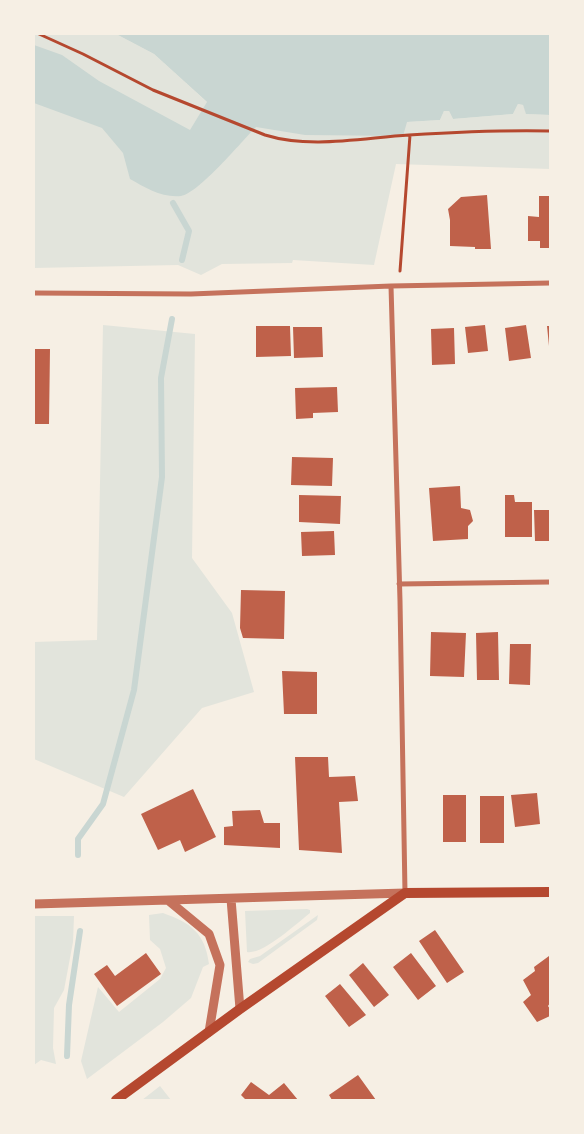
<!DOCTYPE html>
<style>
body{margin:0}
#map{position:relative;width:584px;height:1134px;overflow:hidden;background:#f6efe4;font-family:"Work Sans",sans-serif}
canvas{display:block}
.frame{position:absolute;inset:0;border:35px solid #f6efe4;pointer-events:none}
</style>
<div id="map">
<canvas width="584" height="1134"></canvas>
<div class="frame"></div>
</div>
<script>
const ctx = document.querySelector('canvas').getContext('2d');
ctx.lineJoin = 'round';
function paint(path, color) {
  ctx.fillStyle = color;
  ctx.fill(path, 'evenodd');
}
function stroke(path, color, width, dash) {
  ctx.strokeStyle = color;
  ctx.lineWidth = width;
  ctx.lineCap = dash ? 'butt' : 'round';
  ctx.setLineDash(dash || []);
  ctx.stroke(path);
}
const green = new Path2D(`
 M 34,34 L 116,34 L 154,54 L 209,104 L 407,122 L 440,120 L 444,111 L 449,111 L 453,119 L 513,114 L 518,104 L 523,105 L 527,114 L 550,115 L 550,169 L 396,164 L 374,265 L 293,260 L 292,263 L 222,264 L 201,275 L 178,265 L 34,268 Z
 M 103,325 L 195,334 L 192,558 L 232,613 L 254,692 L 202,708 L 124,797 L 34,759 L 34,642 L 97,640 Z
 M 307,909 L 310,910 L 310,913 C 297,923 263,955 247,952 L 245,911 Z
 M 163,913 C 191,923 205,933 209,964 L 203,967 L 191,998 L 163,1022 L 87,1079 L 81,1061 L 98,987 L 119,1012 L 160,979 L 166,968 L 160,949 L 150,940 L 149,915 Z
 M 318,915 L 317,920 L 258,963 L 253,964 L 248,962 L 250,959 L 260,956 Z
 M 34,916 L 74,916 L 73,942 L 64,990 L 54,1008 L 53,1048 L 56,1064 L 41,1060 L 34,1065 L 34,991 L 35,988 L 34,987 Z
 M 160,1086 L 171,1100 L 142,1100 Z`);
const water = new Path2D(`
 M 116,34 L 550,34 L 550,115 L 526,114 L 523,105 L 518,104 L 513,114 L 453,119 L 449,111 L 444,111 L 440,120 L 407,122 L 403,136 L 305,135 L 256,127 C 242,141 199,193 181,196 C 162,198 146,188 130,179 L 123,153 L 102,128 L 34,103 L 34,45 L 62,55 L 99,81 L 190,130 L 207,102 L 154,54 Z`);
const stream = new Path2D(`
 M 173,203 L 189,231 L 182,260
 M 78,855 L 78,839 L 103,804 L 134,690 L 162,477 L 161,378 L 172,319
 M 67,1056 L 69,1005 L 80,931`);
const building = new Path2D(`
 M 487,195 L 491,249 L 475,249 L 475,247 L 450,246 L 450,220 L 448,209 L 461,197 Z
 M 539,196 L 550,196 L 550,248 L 540,248 L 540,241 L 528,241 L 528,216 L 539,217 Z
 M 485,325 L 488,351 L 468,353 L 465,327 Z
 M 526,325 L 531,358 L 509,361 L 505,328 Z
 M 256,326 L 290,326 L 291,356 L 256,357 Z
 M 547,326 L 550,326 L 550,346 L 549,346 Z
 M 293,327 L 322,327 L 323,357 L 294,358 Z
 M 454,328 L 455,364 L 432,365 L 431,329 Z
 M 34,349 L 50,349 L 49,424 L 34,424 Z
 M 337,387 L 338,412 L 313,413 L 313,418 L 296,419 L 295,388 Z
 M 292,457 L 333,458 L 332,486 L 291,485 Z
 M 460,486 L 461,508 L 470,510 L 473,521 L 468,526 L 468,539 L 433,541 L 429,488 Z
 M 299,495 L 341,496 L 340,524 L 299,522 Z
 M 505,495 L 514,495 L 515,502 L 532,502 L 532,537 L 505,537 Z
 M 534,510 L 550,510 L 550,541 L 535,541 Z
 M 334,531 L 335,555 L 302,556 L 301,532 Z
 M 241,590 L 285,591 L 284,639 L 243,638 L 240,628 Z
 M 431,632 L 466,633 L 464,677 L 430,676 Z
 M 498,632 L 499,680 L 477,680 L 476,633 Z
 M 510,644 L 531,644 L 530,685 L 509,684 Z
 M 282,671 L 317,672 L 317,714 L 284,714 Z
 M 295,757 L 328,757 L 329,777 L 355,776 L 358,801 L 339,802 L 342,853 L 299,850 Z
 M 193,789 L 216,837 L 185,852 L 180,840 L 158,850 L 141,814 Z
 M 537,793 L 540,824 L 515,827 L 511,795 Z
 M 443,795 L 466,795 L 466,842 L 443,842 Z
 M 480,796 L 504,796 L 504,843 L 480,843 Z
 M 260,810 L 264,823 L 280,823 L 280,848 L 224,845 L 224,827 L 233,826 L 232,811 Z
 M 435,930 L 464,972 L 447,983 L 419,941 Z
 M 146,953 L 161,974 L 117,1006 L 94,974 L 107,965 L 115,976 Z
 M 411,953 L 436,986 L 418,1000 L 393,967 Z
 M 549,956 L 550,1003 L 548,1006 L 550,1009 L 550,1016 L 537,1022 L 523,1002 L 531,995 L 523,980 L 535,971 L 534,967 Z
 M 363,963 L 389,995 L 374,1007 L 349,975 Z
 M 340,984 L 366,1015 L 349,1027 L 325,996 Z
 M 358,1075 L 376,1100 L 332,1100 L 329,1095 Z
 M 251,1082 L 269,1095 L 284,1083 L 298,1100 L 246,1100 L 241,1095 Z`);
const path = new Path2D(`
 M 39,34 L 83,54 L 153,90 L 265,135 C 310,149 362,138 409,135 C 456,132 503,130 550,131
 M 400,271 L 410,135`);
const minor = new Path2D(`
 M 391,286 L 400,601 L 405,893
 M 34,293 L 191,294 L 391,286 L 550,283
 M 399,584 L 550,582`);
const tertiary = new Path2D(`
 M 231,899 L 240,1009
 M 169,901 L 209,934 L 220,965 L 209,1032
 M 34,904 L 405,893`);
const secondary = new Path2D(`
 M 116,1100 L 240,1009 L 405,893 L 550,892`);
paint(green, '#e2e4dc');
paint(water, '#c9d6d2');
stroke(stream, '#c9d6d2', 6);
paint(building, '#bf614a');
stroke(path, '#b5482f', 3);
stroke(minor, '#c5725c', 5);
stroke(tertiary, '#c5725c', 9);
stroke(secondary, '#b5482f', 10);
</script>
